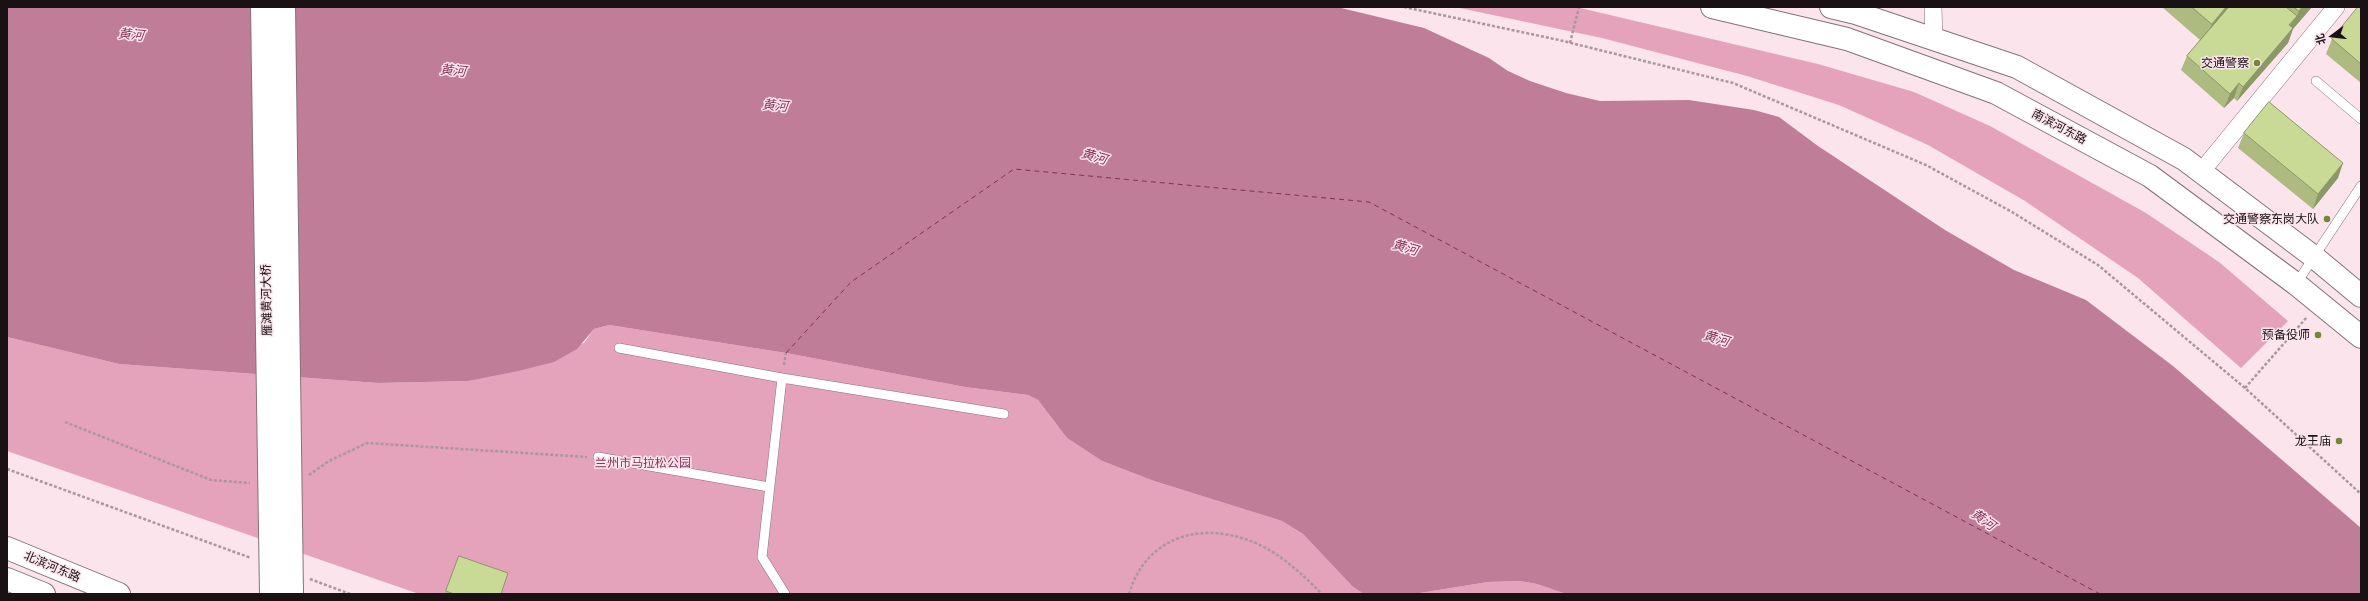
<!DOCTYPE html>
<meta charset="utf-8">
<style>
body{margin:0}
#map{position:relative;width:2368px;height:601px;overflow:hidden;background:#fbe4ec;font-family:Cabin,"Noto Sans SC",sans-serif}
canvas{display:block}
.frame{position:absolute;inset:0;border:8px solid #191114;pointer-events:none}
.north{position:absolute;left:2312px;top:16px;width:40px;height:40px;-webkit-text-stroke:3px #fbe4ec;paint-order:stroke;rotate:255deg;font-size:11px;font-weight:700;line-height:16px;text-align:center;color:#191114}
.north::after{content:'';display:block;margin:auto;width:14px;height:18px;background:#191114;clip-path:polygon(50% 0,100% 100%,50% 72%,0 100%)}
</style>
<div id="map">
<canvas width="2368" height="601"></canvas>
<div class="frame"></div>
<div class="north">北</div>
</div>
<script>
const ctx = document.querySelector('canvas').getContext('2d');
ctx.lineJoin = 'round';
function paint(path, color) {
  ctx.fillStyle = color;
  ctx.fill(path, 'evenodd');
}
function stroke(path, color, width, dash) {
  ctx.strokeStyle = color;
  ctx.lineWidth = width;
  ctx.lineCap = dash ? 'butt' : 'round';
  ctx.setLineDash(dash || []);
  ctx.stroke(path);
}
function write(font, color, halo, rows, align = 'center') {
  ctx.font = font + ' Cabin,"Noto Sans SC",sans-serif';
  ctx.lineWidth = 3;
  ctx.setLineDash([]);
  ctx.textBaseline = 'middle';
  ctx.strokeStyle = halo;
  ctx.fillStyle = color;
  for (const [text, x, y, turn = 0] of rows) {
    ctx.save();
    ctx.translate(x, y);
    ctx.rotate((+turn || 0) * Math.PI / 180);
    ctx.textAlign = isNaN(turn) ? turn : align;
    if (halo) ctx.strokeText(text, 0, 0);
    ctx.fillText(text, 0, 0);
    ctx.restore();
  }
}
const green = new Path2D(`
 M 1455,7 L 1576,7 L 1818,64 L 1914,92 L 1990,126 L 2146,213 L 2219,262 L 2288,321 L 2241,368 L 2138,278 L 2025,201 L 1928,145 L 1839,105 L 1747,76 L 1602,38 Z
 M 609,325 L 786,353 L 965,387 L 1028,395 L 1038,400 L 1067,438 L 1102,461 L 1154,481 L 1282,521 L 1303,534 L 1353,587 L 1364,594 L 419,594 L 7,451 L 7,337 L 119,364 L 378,383 L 468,381 L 584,343 L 594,329 Z
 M 1520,581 L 1537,584 L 1566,594 L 1414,594 L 1488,582 Z`);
const water = new Path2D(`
 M 7,7 L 1337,7 L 1424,28 L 1489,58 L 1508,71 L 1530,81 L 1566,93 L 1600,101 L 1689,100 L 1754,110 L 1779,117 L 1818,146 L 1945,230 L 2014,270 L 2086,300 L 2173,366 L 2361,528 L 2361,594 L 1566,594 L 1537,584 L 1520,581 L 1488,582 L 1414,594 L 1364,594 L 1353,587 L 1303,534 L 1282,521 L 1154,481 L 1102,461 L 1067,438 L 1038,400 L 1028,395 L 965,387 L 786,353 L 609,325 L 594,329 L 577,349 L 554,362 L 518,371 L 468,381 L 378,383 L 119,364 L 7,337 Z`);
const ferry = new Path2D(`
 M 786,353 L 851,282 L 1014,169 L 1369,202 L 2100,594`);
const path = new Path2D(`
 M 1404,7 L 1559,40 L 1733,83 L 1926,165 L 2012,212 L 2098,265 L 2245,388 L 2361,494
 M 1570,43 L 1579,7
 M 784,365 L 786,353
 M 2245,388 L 2307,317
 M 65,422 L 211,480 L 250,483
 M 7,469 L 251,558
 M 309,475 L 329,461 L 367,443 L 587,457
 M 310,579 L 350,594
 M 1129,594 C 1147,533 1207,520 1260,545 C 1283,556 1304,576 1322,594`);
const lane = new Path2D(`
 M 2316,81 L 2361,119
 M 2296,284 L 2361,186
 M 619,348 L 782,378
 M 598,457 L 769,487
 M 785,594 L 762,557 L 782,378 L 1004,414`);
const street = new Path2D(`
 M 1933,7 L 1934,39
 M 2201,172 L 2336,7`);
const secondary = new Path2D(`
 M 1712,7 L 1847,39 L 1996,93 L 2150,176 L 2296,284 L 2361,337
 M 1831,7 L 1856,13 L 2017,67 L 2184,159 L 2314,257 L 2361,296`);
const primary = new Path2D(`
 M 7,548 L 119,594
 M 7,579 L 44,594`);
const primaryBridge = new Path2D(`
 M 262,7 L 271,594
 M 284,7 L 292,594`);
const wall = new Path2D(`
 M 2162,7 L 2312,7 L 2293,29 L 2288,43 L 2237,101 L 2234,98 L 2224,108 L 2181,70 L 2187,56 L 2200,40 Z
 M 2361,7 L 2361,83 L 2326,54 L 2332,39 Z
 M 2244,133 L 2338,178 L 2313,209 L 2238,148 Z
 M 459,556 L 501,594 L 445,594 Z`);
const shadedWall = new Path2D(`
 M 2226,7 L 2230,7 L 2204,44 L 2212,24 Z
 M 2302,7 L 2312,7 L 2293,29 L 2288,43 L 2237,101 L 2243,87 L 2297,16 L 2299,11 Z
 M 2239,83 L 2234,98 L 2224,108 L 2230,94 Z
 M 2343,163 L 2338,178 L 2313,209 L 2318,194 Z`);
const building = new Path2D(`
 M 2192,7 L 2226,7 L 2212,24 Z
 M 2229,7 L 2286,7 L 2297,16 L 2289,25 L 2293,28 L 2243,87 L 2239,83 L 2230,94 L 2187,56 Z
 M 2294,7 L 2302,7 L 2299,11 Z
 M 2358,7 L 2361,7 L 2361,64 L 2332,39 Z
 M 2269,102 L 2343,163 L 2318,194 L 2244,133 Z
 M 459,556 L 508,573 L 501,594 L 454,594 L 446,591 Z`);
const markers = [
 [2257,63,4,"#758635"],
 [2327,219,4,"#758635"],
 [2318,335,4,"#758635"],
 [2339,441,4,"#758635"]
];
const poiNames = [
 ["交通警察",2249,63],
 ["交通警察东岗大队",2319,219],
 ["预备役师",2310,335],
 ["龙王庙",2331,441]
];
const streetNames = [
 ["南滨河东路",2059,127,28],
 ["雁滩黄河大桥",267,300,-91],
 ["北滨河东路",52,567,23]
];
const parkNames = [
 ["兰州市马拉松公园",643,463]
];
const waterNames = [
 ["黄河",131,35,6],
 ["黄河",453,71,6],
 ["黄河",775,106,6],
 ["黄河",1094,157,16],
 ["黄河",1405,248,16],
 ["黄河",1716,339,16],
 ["黄河",1983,520,36]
];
paint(green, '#e4a2bb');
paint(water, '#c07d98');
stroke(ferry, '#823157', 1, [5, 4]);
stroke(lane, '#867279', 10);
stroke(street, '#867279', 18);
stroke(secondary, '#867279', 24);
stroke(primary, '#867279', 24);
stroke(path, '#a9979e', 2.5, [3, 2]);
stroke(lane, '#fff', 9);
stroke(street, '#fff', 17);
stroke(secondary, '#fff', 22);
stroke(primary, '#fff', 22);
stroke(primaryBridge, '#867279', 24, []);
stroke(primaryBridge, '#fff', 22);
paint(wall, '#adbb81');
paint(shadedWall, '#8d9869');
paint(building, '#c9d996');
stroke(building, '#8d9869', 1);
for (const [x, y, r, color] of markers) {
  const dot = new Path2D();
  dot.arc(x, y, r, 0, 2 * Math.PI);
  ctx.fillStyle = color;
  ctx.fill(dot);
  stroke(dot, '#fbe4ec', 1.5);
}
write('12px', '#191114', '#fbe4ec', poiNames, 'right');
write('12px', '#191114', '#fbe4ec', streetNames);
write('12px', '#86345a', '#fbe4ec', parkNames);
write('italic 13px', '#823157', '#fbe4ec', waterNames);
</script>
